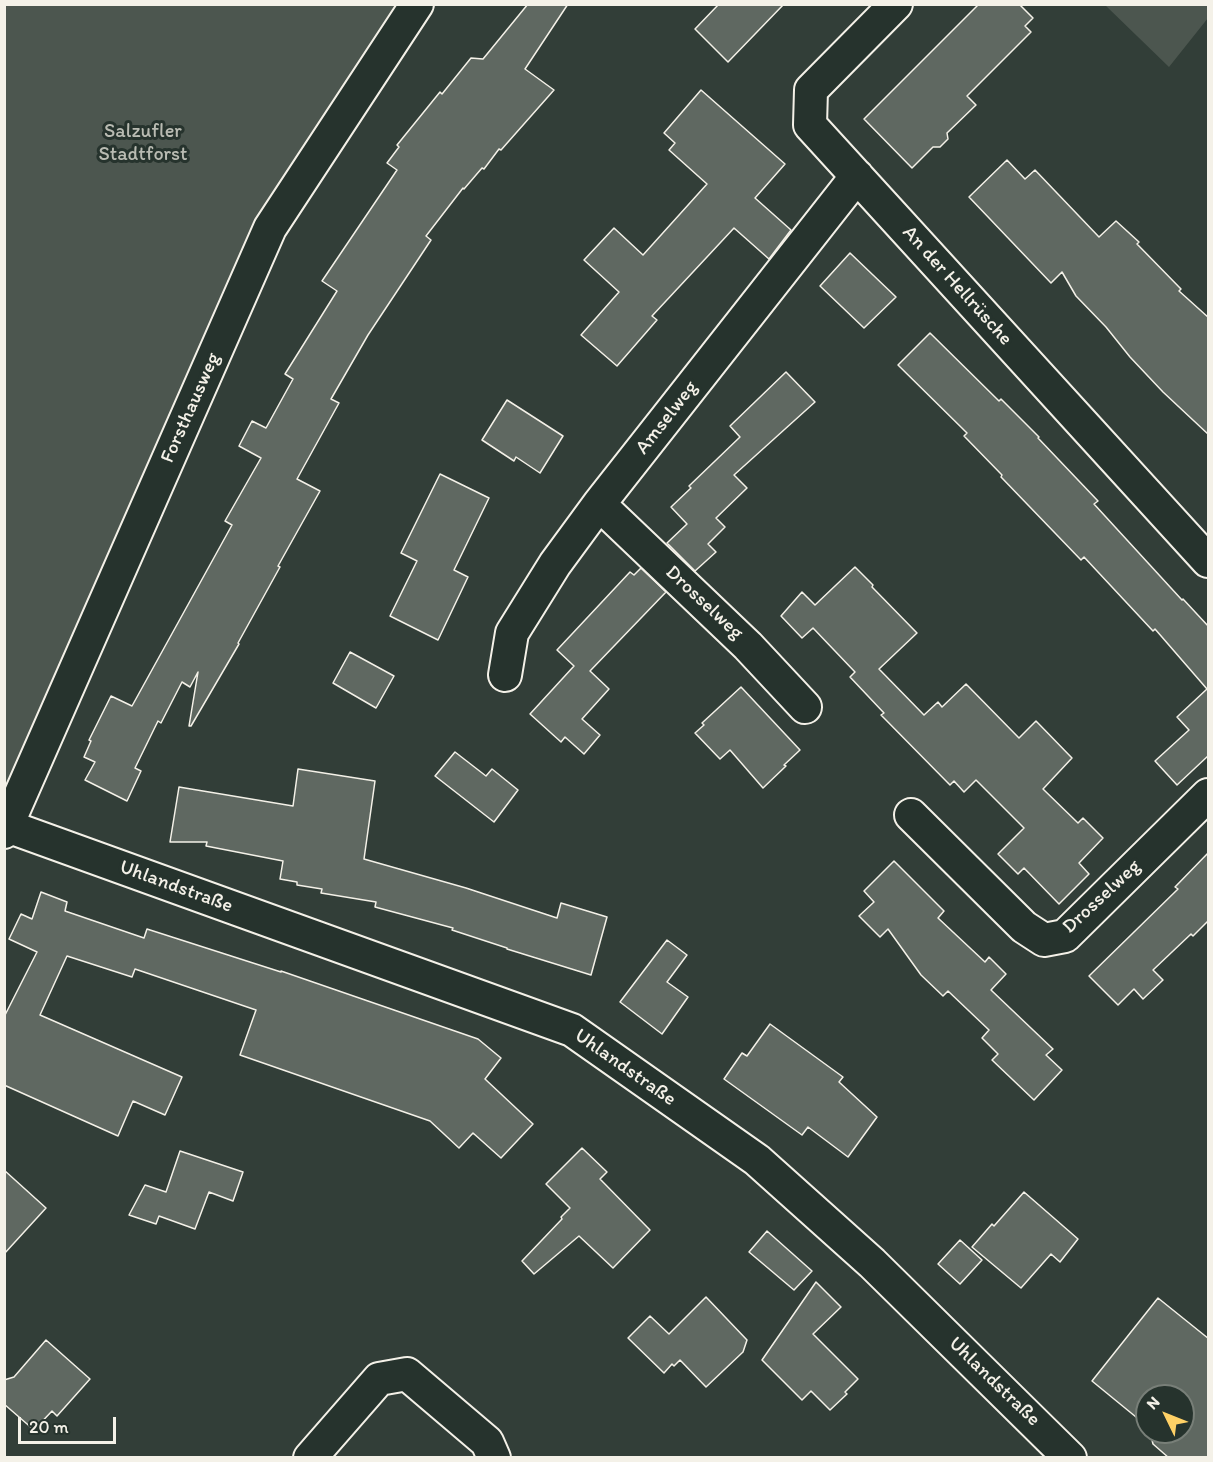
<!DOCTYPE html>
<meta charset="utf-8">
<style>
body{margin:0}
#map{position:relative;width:1213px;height:1462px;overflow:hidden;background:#323e38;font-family:Itim,sans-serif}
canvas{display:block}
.frame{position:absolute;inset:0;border:6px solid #f4f1e8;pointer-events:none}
.north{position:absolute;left:1135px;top:1384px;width:60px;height:60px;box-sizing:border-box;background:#26332d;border:2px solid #787f78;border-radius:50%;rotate:313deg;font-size:16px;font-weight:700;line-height:24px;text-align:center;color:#f4f1e8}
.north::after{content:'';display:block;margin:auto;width:21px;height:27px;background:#ffd166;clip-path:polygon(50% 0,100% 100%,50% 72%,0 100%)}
.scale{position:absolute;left:18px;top:1417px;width:98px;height:27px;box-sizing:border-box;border:3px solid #f4f1e8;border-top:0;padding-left:8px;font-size:18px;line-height:21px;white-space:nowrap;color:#f4f1e8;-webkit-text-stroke:4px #26332d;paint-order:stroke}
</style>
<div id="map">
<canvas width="1213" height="1462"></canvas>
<div class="frame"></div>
<div class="north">N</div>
<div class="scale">20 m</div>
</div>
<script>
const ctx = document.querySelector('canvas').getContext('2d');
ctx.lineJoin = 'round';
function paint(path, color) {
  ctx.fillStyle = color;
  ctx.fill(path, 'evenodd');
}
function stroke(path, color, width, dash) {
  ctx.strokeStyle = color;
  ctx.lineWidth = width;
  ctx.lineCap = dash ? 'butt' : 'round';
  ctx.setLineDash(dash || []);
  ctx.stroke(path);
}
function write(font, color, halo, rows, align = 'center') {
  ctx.font = font + ' Itim,sans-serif';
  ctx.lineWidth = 6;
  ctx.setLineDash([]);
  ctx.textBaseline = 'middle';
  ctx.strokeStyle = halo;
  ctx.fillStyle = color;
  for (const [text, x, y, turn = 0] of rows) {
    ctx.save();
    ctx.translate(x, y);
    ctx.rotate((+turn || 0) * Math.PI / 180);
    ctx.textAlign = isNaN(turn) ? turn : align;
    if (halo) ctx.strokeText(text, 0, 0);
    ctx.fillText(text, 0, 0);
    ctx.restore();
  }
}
const green = new Path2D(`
 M 5,5 L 401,5 L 261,216 L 5,797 Z
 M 1105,5 L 1208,5 L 1208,18 L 1169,67 Z`);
const building = new Path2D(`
 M 528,4 L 568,4 L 525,69 L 554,90 L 501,150 L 499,149 L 484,169 L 482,168 L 464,189 L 463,188 L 426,236 L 431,240 L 368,335 L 331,399 L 339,403 L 297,479 L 320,491 L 278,566 L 280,567 L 238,643 L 239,644 L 191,726 L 189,726 L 198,672 L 190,687 L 182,682 L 161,723 L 158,721 L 135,768 L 141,771 L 127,801 L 85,780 L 95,762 L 84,757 L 91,741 L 89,740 L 111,696 L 132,706 L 232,525 L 225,521 L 261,458 L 239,446 L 252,421 L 266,428 L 293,379 L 285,374 L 337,291 L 322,281 L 397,170 L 387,163 L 399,147 L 397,145 L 440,92 L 442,94 L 471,58 L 483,59 Z
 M 719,4 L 784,4 L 728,62 L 695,29 Z
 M 979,4 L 1019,4 L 1033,18 L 1025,26 L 1031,32 L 967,96 L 976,105 L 947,133 L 948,139 L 940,147 L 933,147 L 912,168 L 864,119 Z
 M 701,90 L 785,164 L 755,198 L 791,230 L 769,259 L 734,228 L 652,316 L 657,320 L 617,366 L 581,335 L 619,292 L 584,260 L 614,228 L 643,255 L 707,184 L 669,150 L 675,143 L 664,133 Z
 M 1007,160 L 1025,179 L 1035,170 L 1099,237 L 1116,221 L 1139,242 L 1137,244 L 1181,289 L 1179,291 L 1209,318 L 1209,435 L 1163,392 L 1130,357 L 1106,327 L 1076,296 L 1062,272 L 1051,283 L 969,197 Z
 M 850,253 L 896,297 L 864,328 L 820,286 Z
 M 930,333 L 999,401 L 1001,399 L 1039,437 L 1038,438 L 1098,501 L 1094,504 L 1182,600 L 1183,599 L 1209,627 L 1209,755 L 1177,785 L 1155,761 L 1189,730 L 1177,717 L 1207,689 L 1155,629 L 1153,631 L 1084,557 L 1081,560 L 1001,477 L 1002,475 L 964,436 L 967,433 L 898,365 Z
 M 786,372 L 815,402 L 734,475 L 747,488 L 716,518 L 725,527 L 708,544 L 716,552 L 695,571 L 667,543 L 687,524 L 671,507 L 691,488 L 689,486 L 740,437 L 730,426 Z
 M 507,400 L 563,436 L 540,473 L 516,457 L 514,461 L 482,440 Z
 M 440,474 L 489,498 L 454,570 L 468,577 L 438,640 L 390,616 L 417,561 L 401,553 Z
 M 855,567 L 873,585 L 872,587 L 917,633 L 879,669 L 924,715 L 938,702 L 942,707 L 966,684 L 1019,738 L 1036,721 L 1072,758 L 1043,789 L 1078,823 L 1083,818 L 1103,838 L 1079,863 L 1089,874 L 1059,904 L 1024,868 L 1018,874 L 998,854 L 1024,828 L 976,780 L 964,792 L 954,781 L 950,785 L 881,715 L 884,713 L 850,677 L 855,672 L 813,628 L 802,638 L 781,616 L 802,592 L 815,605 Z
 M 641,568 L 666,592 L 590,671 L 609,689 L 582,719 L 600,735 L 584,754 L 565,737 L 561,742 L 530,714 L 574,666 L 557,650 L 630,572 L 634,575 Z
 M 350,652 L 394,676 L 376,708 L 333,683 Z
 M 741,687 L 800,750 L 784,765 L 786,766 L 763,788 L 730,750 L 720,759 L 695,733 L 704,725 L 702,723 Z
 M 455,752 L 486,776 L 492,769 L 518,790 L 494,822 L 435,776 Z
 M 298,769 L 375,781 L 364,859 L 466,888 L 557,918 L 561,903 L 607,917 L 591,975 L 507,949 L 507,948 L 452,930 L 453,928 L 375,907 L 376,902 L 321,893 L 322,889 L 297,885 L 297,882 L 280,879 L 283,861 L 206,846 L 207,842 L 170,842 L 179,787 L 293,806 Z
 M 1209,852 L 1209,920 L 1193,936 L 1191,934 L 1153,970 L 1163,980 L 1143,999 L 1134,989 L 1118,1005 L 1089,976 L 1178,889 L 1175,887 Z
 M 894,861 L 944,911 L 938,918 L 985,962 L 989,957 L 1006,974 L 991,990 L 1053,1049 L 1046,1055 L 1062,1070 L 1034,1100 L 992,1060 L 998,1054 L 982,1038 L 989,1030 L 948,991 L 943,996 L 921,975 L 888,929 L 880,937 L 859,916 L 874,902 L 864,891 Z
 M 41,892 L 67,902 L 65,911 L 144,938 L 147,929 L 281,972 L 281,971 L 478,1039 L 501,1058 L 485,1079 L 533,1124 L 501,1158 L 473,1133 L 459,1148 L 430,1121 L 240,1055 L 256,1010 L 135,969 L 132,977 L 67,956 L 40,1015 L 182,1077 L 165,1115 L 133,1101 L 118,1136 L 4,1085 L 4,1017 L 37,952 L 9,939 L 21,914 L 32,919 Z
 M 667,940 L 687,955 L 667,982 L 688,997 L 662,1034 L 620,1002 Z
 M 770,1024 L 843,1077 L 839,1082 L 877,1117 L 848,1157 L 808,1127 L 802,1135 L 724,1079 L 742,1053 L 747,1056 Z
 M 582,1148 L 607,1172 L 600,1179 L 650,1230 L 613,1268 L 579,1236 L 534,1274 L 522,1261 L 562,1219 L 561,1217 L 570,1208 L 546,1184 Z
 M 180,1151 L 243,1172 L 233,1201 L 209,1192 L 195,1229 L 159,1216 L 156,1224 L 129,1215 L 145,1185 L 166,1192 Z
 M 4,1170 L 46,1208 L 4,1254 Z
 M 1024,1192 L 1078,1239 L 1060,1262 L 1051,1254 L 1021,1288 L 972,1247 L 992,1224 L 994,1226 Z
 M 767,1231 L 812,1271 L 794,1290 L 749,1252 Z
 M 960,1240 L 982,1260 L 960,1284 L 938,1264 Z
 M 816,1282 L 841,1307 L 813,1334 L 858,1379 L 845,1392 L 847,1394 L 830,1410 L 811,1391 L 802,1400 L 762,1360 Z
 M 706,1297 L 747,1340 L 743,1352 L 706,1387 L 680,1360 L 674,1366 L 672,1364 L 664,1373 L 628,1338 L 650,1316 L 669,1334 Z
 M 1158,1298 L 1209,1339 L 1209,1458 L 1169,1458 L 1153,1444 L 1150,1432 L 1183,1432 L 1183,1396 L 1147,1396 L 1147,1426 L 1092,1381 Z
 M 46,1340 L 90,1379 L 57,1416 L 52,1411 L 34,1430 L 4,1404 L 4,1380 L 14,1377 Z`);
const minor = new Path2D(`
 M 896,4 L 811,90 L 810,125 L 1208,561
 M 599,504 L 748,646 L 805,707
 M 505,675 L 512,633 L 555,564 L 599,504 L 857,176
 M 911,815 L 1024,927 L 1044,940 L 1065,936 L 1208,795
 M 7,826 L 572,1030 L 757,1160 L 872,1263 L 1070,1458
 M 4,832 L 270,228 L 417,4
 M 310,1458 L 379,1379 L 407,1374 L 487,1442 L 494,1458`);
const parkNames = [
 ["Salzufler",143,132],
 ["Stadtforst",143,155]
];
const streetNames = [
 ["An der Hellrüsche",957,286,48],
 ["Forsthausweg",191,408,-66],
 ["Amselweg",667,418,-52],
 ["Drosselweg",704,603,43],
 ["Uhlandstraße",176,887,20],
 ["Drosselweg",1102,897,-43],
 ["Uhlandstraße",625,1068,35],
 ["Uhlandstraße",994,1382,44]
];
paint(green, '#4c564f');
paint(building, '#5f6861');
stroke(building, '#f4f1e8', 1.5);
stroke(minor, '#f4f1e8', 36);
stroke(minor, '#26332d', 32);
write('20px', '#b9bbb2', '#26332d', parkNames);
write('20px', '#f4f1e8', '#26332d', streetNames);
</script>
